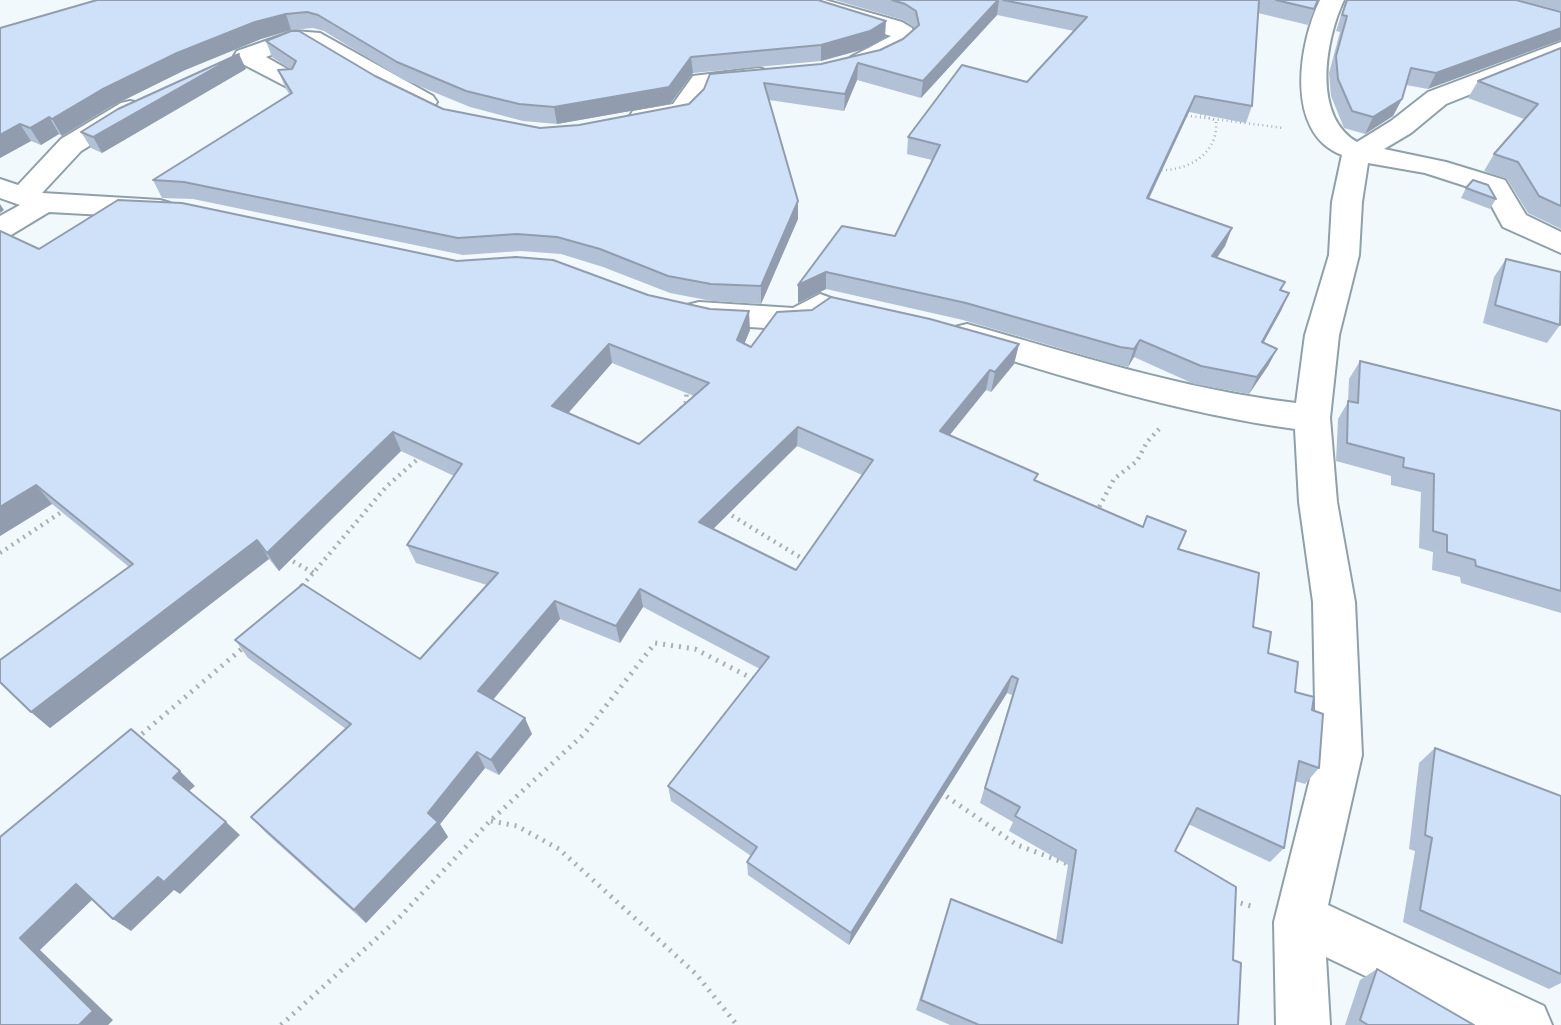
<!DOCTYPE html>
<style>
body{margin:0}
canvas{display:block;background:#f2f9fd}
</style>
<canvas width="1561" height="1025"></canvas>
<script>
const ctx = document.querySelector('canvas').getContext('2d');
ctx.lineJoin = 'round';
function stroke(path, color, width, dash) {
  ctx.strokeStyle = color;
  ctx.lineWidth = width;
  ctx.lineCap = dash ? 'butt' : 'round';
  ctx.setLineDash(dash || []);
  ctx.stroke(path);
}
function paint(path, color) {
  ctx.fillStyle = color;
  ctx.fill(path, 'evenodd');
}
const pathFar2 = new Path2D(`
 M 1182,115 L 1284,128
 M 1157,170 C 1187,172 1219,154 1216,121 L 1198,113`);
const pathFar1 = new Path2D(`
 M 681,409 L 686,402 L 687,388
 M 726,512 L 808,562
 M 1096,513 L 1114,479 L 1137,461 L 1147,442 L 1159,429
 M 0,553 L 66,509
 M 287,558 L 314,573
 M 302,586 L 387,486 L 420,457`);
const path = new Path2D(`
 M 301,587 L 304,584
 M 136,739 L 244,647
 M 940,792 L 1017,845 L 1068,864
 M 491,821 L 517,826 L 559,849 L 696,974 L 737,1025
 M 1233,901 L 1251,906
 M 281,1025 L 398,919 L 490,821 L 584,734 L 655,643 L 695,649 L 755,680`);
const minor = new Path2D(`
 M 788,0 L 825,0 L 902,22 L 912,28 L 916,39 C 905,55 871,72 851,67 L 847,62 L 851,57 L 891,36 L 792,5 Z
 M 1320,0 L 1344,0 C 1325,40 1312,116 1357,142 L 1391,121 L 1428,92 L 1561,42 L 1561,58 L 1446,104 L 1411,133 L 1384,149 L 1446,162 L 1505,180 L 1526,215 L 1561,232 L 1561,253 L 1503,227 L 1484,192 L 1425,173 L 1368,163 L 1362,202 L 1359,255 L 1339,335 L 1330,418 L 1337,502 L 1355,602 L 1362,755 L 1328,905 L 1544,1006 L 1552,1025 L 1467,1025 L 1326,957 L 1330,1025 L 1276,1025 L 1274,922 L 1316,755 L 1313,602 L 1299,502 L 1295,429 C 1178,413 1067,378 955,343 L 950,335 L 955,327 L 967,324 C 1078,355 1181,389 1296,403 L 1305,335 L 1329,255 L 1332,202 L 1342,155 C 1284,133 1299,43 1320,0 Z
 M 294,31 L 320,33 L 433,96 L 437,102 L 433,108 L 415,108 L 306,45 L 297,45 L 266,57 L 296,74 L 300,79 L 296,84 L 287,87 L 237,61 L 234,56 L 237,51 Z
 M 759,68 L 768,71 L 772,76 L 768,81 L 709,88 C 704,96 700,106 694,113 C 681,125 648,127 633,123 L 629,117 L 633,111 L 673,104 L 693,76 Z
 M 130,101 L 139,103 L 143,109 L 139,115 L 81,151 L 42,193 L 160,200 L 170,203 L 175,209 L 170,215 L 160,218 L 49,212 L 11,235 L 0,238 L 0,216 L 20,205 L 0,198 L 0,179 L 18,185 L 61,139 L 121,103 Z
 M 820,294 L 831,298 L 836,305 C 828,318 814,326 799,330 L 699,324 L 687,321 L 683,313 L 687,305 L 699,302 L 793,308 Z`);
const wall = new Path2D(`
 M 97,0 L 885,38 L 868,48 L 821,61 L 693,73 L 670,104 L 557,124 L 523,121 L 470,107 L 402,79 L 324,31 L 313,28 L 291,30 L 261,39 L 185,70 L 110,107 L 62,136 L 59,134 L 41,145 L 31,141 L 0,158 Z
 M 835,0 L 1318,0 L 1308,25 L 1258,13 L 1252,106 L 1246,123 L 1189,112 L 1149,199 L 1232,228 L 1225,246 L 1217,258 L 1281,290 L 1289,293 L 1263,343 L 1277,349 L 1268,366 L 1249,394 L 1194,384 L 1134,357 L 1128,367 L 1114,364 L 963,320 L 826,289 L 798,303 L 798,285 L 895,236 L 932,160 L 907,154 L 908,137 L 1027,82 L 1074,31 L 997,15 L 921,98 L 857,80 L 844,111 L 769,100 L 798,219 L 761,304 L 712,301 L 670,293 L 603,267 L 561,254 L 521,251 L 463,255 L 193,199 L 162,198 L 153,180 L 289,94 L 285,87 L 278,70 L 290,69 L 272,57 L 266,41 L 375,76 L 443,109 L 540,128 L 579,125 L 689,104 L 821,64 L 880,50 L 903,39 L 915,29 L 914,27 L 903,20 Z
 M 1346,0 L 1516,0 L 1428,89 L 1406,85 L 1402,99 L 1393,116 L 1365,134 L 1344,128 L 1331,96 L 1329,73 L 1340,32 L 1336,31 Z
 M 1519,0 L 1561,0 L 1561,11 Z
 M 1561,48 L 1561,229 L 1528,213 L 1507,179 L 1484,171 L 1494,154 L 1524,119 L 1468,98 L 1478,81 Z
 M 246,69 L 102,153 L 91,148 L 81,132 Z
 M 1466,188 L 1496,199 L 1490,209 L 1461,198 Z
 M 0,231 L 39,249 L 457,261 L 648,295 L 750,330 L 744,344 L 751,347 L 1019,344 L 1014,364 L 991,392 L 986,390 L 949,435 L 1035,481 L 1178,549 L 1253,627 L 1268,653 L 1295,692 L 1312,710 L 1319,768 L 1305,784 L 1295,781 L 1284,848 L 1270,862 L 1188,824 L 1175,851 L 1233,960 L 1238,1025 L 950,1025 L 916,1010 L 951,899 L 1056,940 L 1068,865 L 1009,831 L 1013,822 L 980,803 L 1012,695 L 1007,693 L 849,945 L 748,875 L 747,862 L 751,856 L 671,801 L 668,786 L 760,669 L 643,607 L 620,643 L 560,619 L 493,700 L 532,734 L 499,775 L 485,768 L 440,824 L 448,837 L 366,923 L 265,832 L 251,817 L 346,729 L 248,658 L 235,640 L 420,659 L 487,585 L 416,563 L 407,545 L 454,476 L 401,451 L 279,571 L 269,559 L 50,728 L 31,712 L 129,567 L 52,504 L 0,536 ZM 612,363 L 694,396 L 639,444 L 568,413 ZM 797,446 L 862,475 L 796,570 L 713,529 Z
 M 1506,259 L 1560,325 L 1547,343 L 1483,323 L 1494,277 Z
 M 1360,361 L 1561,411 L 1561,613 L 1461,583 L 1460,577 L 1432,570 L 1433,552 L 1419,548 L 1421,492 L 1391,485 L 1391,476 L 1336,461 L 1338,419 L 1348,402 L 1349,379 Z
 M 1435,748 L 1561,796 L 1561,983 L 1549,989 L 1403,922 L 1415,851 L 1409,849 L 1419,763 Z
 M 1377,969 L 1474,1025 L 1345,1025 L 1360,980 Z`);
const shadedWall = new Path2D(`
 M 999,0 L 997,15 L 921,98 L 923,81 Z
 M 286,14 L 291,30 L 261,39 L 185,70 L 110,107 L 62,136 L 52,119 L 101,90 L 177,53 L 255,22 Z
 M 886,21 L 885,38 L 868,48 L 821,61 L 821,45 Z
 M 1561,28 L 1561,40 L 1428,89 L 1436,73 Z
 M 239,54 L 246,69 L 102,153 L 93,137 Z
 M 691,57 L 693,73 L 670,104 L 557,124 L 554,107 Z
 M 858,63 L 857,80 L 844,111 L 845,94 Z
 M 1195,96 L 1189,112 L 1141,215 L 1147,198 Z
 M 1402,99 L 1393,116 L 1365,134 L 1373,117 Z
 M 49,117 L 59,134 L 41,145 L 30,128 Z
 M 20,124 L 31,141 L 0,158 L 0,135 Z
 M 798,201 L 798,219 L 761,304 L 761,286 Z
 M 0,204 L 4,210 L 0,213 Z
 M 1232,228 L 1225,246 L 1205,274 L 1212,256 Z
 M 826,272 L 826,289 L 798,303 L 798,285 Z
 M 1289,293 L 1281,311 L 1254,360 L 1262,342 Z
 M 749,311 L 750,330 L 738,359 L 737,340 Z
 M 1140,340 L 1134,357 L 1128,367 L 1134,349 Z
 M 609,344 L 612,363 L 557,426 L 552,406 Z
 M 1019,344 L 1014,364 L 991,392 L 995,372 Z
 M 1277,349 L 1268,366 L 1249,394 L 1257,377 Z
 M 990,370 L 986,390 L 937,451 L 940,431 Z
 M 798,427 L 797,446 L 701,541 L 699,522 Z
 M 393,432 L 401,451 L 279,571 L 267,553 Z
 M 36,485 L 52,504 L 0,536 L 0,507 Z
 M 257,540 L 269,559 L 50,728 L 31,712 Z
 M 640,589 L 643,607 L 620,643 L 616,626 Z
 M 555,601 L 560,619 L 486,708 L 478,691 Z
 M 1012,676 L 1007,693 L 849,945 L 851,933 Z
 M 525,718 L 532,734 L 499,775 L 491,760 Z
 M 477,752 L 485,768 L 440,824 L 448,837 L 366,923 L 354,910 L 428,813 Z
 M 180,771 L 195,786 L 188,792 L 173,778 Z
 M 226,822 L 240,835 L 180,894 L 174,890 L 131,931 L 113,919 L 158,877 Z
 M 76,884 L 95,897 L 40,950 L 113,1020 L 108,1025 L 79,1025 L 20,938 Z`);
const building = new Path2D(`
 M 97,0 L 818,0 L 886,21 L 870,31 L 821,45 L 691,57 L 669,87 L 554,107 L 519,104 L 466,91 L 397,62 L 318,15 L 307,12 L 286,14 L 255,22 L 177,53 L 101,90 L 52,119 L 49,117 L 30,128 L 20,124 L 0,135 L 0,28 Z
 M 892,0 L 998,0 L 923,81 L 858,63 L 845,94 L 764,83 L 798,201 L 761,286 L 711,284 L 668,276 L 600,249 L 557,237 L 517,234 L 458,238 L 184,182 L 153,180 L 292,93 L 278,70 L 292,69 L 296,61 L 266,41 L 291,31 L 299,31 L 375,76 L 443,109 L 540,128 L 579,125 L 689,104 L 704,89 L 710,74 L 821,64 L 880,50 L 903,39 L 919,25 L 916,11 L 905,4 Z
 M 1003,0 L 1259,0 L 1252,106 L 1195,96 L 1147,198 L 1232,228 L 1212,256 L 1285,282 L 1280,290 L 1289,293 L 1262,342 L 1277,349 L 1257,377 L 1201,366 L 1140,340 L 1134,349 L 1120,347 L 966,303 L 826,272 L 798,285 L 842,226 L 895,236 L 940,145 L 908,137 L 962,65 L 1027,82 L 1087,17 Z
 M 1276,0 L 1318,0 L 1314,9 Z
 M 1347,0 L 1516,0 L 1561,12 L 1561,28 L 1436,73 L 1411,68 L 1402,99 L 1373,117 L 1352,111 L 1338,79 L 1336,56 L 1347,16 L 1342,15 Z
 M 1561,48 L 1561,206 L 1539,196 L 1518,162 L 1494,154 L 1538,104 L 1478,81 Z
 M 239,54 L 93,137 L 81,132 L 118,109 Z
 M 1473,180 L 1488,185 L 1496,199 L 1466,188 Z
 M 118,200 L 182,203 L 457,261 L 516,257 L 553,260 L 648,295 L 710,309 L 749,311 L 737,340 L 751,347 L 777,312 L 812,310 L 831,297 L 930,319 L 1019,344 L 995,372 L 990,370 L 940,431 L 1038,474 L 1034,480 L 1143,527 L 1147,516 L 1186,531 L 1178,549 L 1259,573 L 1253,627 L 1271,632 L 1268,653 L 1298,662 L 1295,692 L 1314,697 L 1312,710 L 1323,714 L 1319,768 L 1299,761 L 1284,848 L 1197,808 L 1175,851 L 1236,887 L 1233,960 L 1241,963 L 1238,1025 L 979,1025 L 921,1000 L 951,899 L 1062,943 L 1076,850 L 1015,816 L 1020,807 L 985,788 L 1018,679 L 1012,676 L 851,933 L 747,862 L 757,847 L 668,786 L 769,657 L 640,589 L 616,626 L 555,601 L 478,691 L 525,718 L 491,760 L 477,752 L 428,813 L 438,822 L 354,910 L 251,817 L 351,724 L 235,640 L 303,584 L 420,659 L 498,573 L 407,545 L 462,464 L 393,432 L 267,553 L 257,540 L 31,712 L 0,682 L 0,660 L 133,564 L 36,485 L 0,507 L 0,231 L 39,249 ZM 609,344 L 709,383 L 639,444 L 552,406 ZM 798,427 L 873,460 L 796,570 L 699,522 Z
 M 1506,259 L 1561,272 L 1560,325 L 1495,305 Z
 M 1360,361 L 1561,411 L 1561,591 L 1476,566 L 1475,560 L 1447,552 L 1447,535 L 1433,531 L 1434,474 L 1403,467 L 1404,458 L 1347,443 L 1348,401 L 1358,403 Z
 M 131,729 L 180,771 L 173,778 L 226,822 L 164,882 L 158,877 L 113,919 L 76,884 L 20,938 L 93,1011 L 79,1025 L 0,1025 L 0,837 Z
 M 1435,748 L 1561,796 L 1561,974 L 1420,910 L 1432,838 L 1425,835 Z
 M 1377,969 L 1474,1025 L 1368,1025 L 1360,1020 Z`);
stroke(minor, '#8fa0a9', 4);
stroke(pathFar2, '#a9b0b4', 2.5, [1, 3.5]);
stroke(pathFar1, '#a9b0b4', 4.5, [2, 5]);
stroke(path, '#a9b0b4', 5, [2, 6]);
paint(minor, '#fff');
paint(wall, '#b2c1d6');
paint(shadedWall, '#919dae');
paint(building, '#cfe0f9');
stroke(building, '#919dae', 2);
</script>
